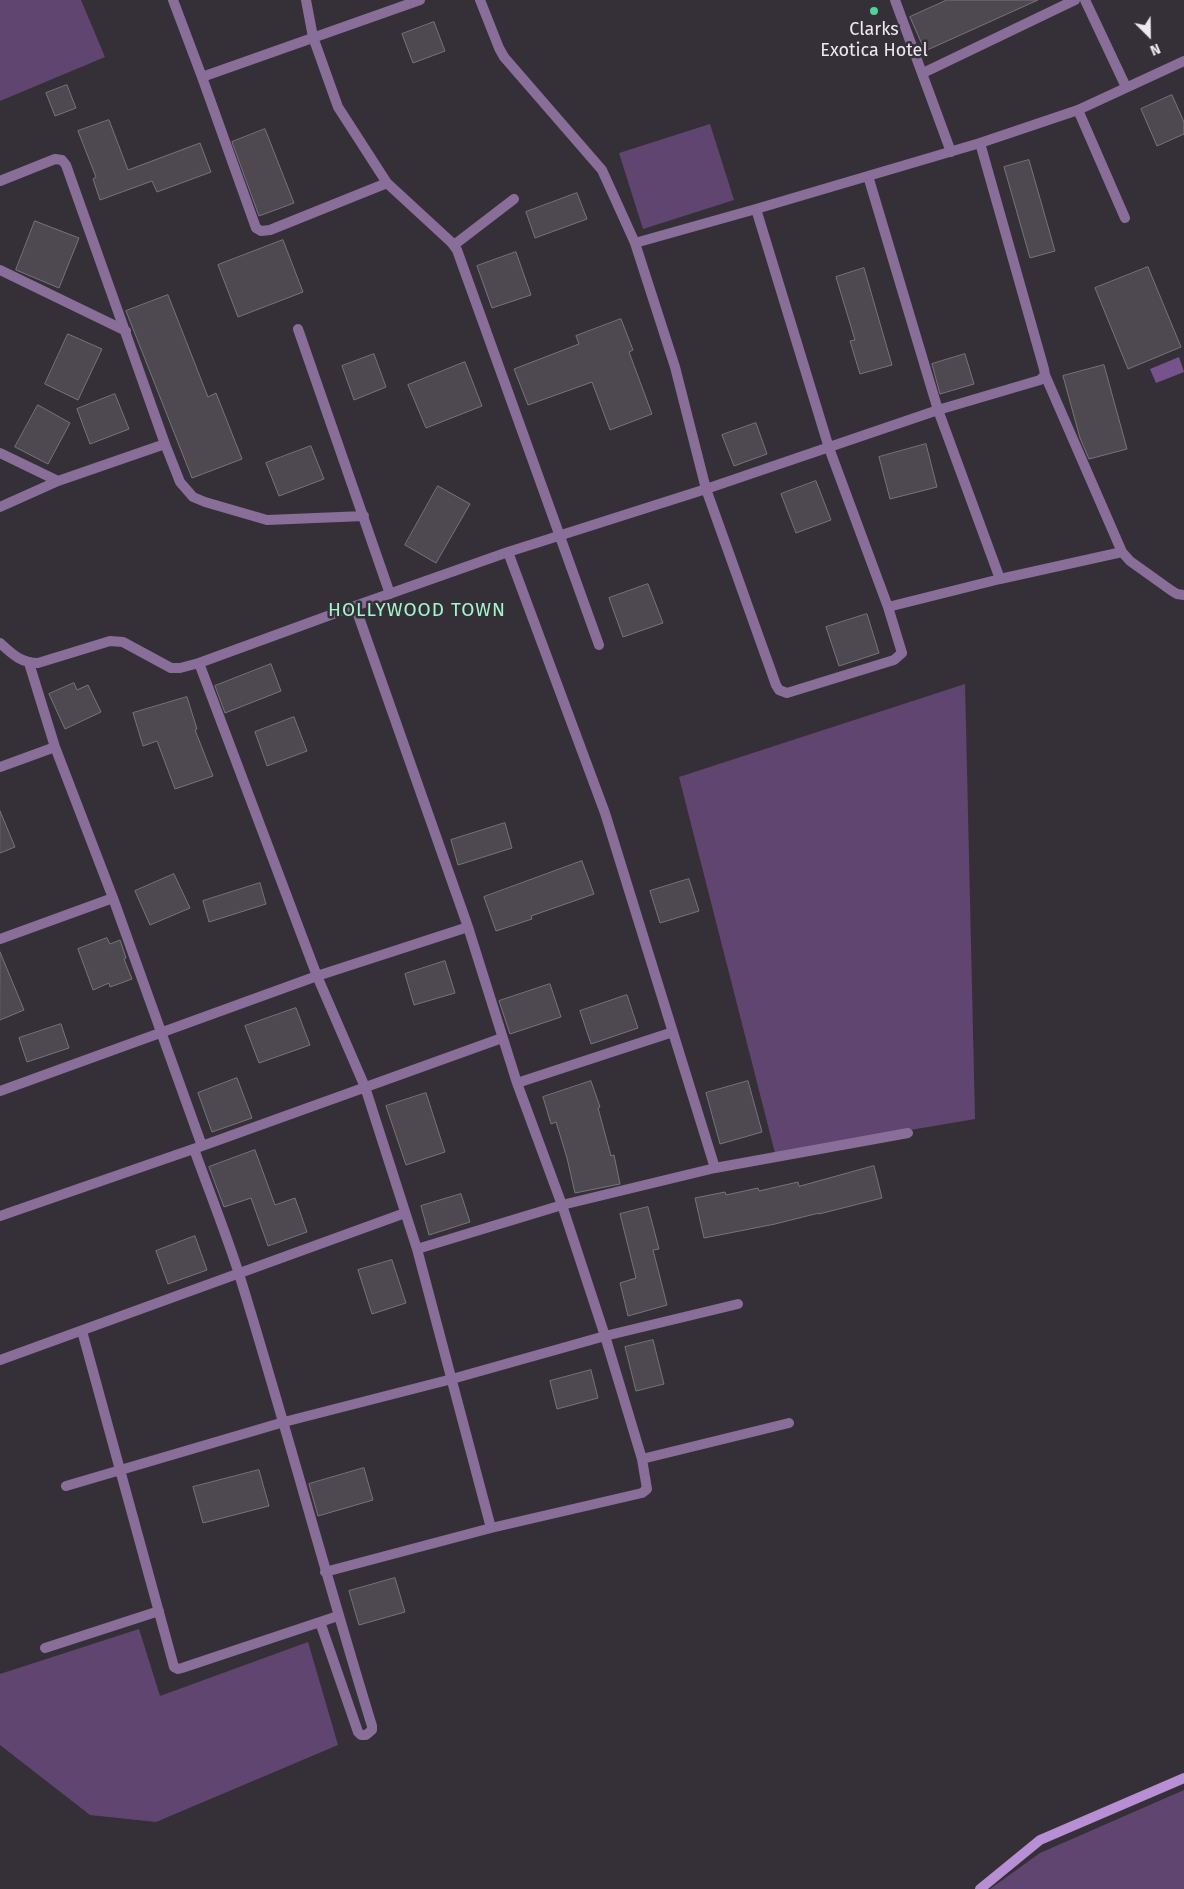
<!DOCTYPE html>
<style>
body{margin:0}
#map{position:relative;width:1184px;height:1889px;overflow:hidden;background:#353038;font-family:"Fira Sans",sans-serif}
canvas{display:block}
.north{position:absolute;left:1124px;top:10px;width:50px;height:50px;-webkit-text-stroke:4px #353038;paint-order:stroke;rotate:157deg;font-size:14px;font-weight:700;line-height:20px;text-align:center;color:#eceaee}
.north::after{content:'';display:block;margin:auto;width:18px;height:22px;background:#eceaee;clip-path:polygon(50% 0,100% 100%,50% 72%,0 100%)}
</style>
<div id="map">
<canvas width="1184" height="1889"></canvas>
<div class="north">N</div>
</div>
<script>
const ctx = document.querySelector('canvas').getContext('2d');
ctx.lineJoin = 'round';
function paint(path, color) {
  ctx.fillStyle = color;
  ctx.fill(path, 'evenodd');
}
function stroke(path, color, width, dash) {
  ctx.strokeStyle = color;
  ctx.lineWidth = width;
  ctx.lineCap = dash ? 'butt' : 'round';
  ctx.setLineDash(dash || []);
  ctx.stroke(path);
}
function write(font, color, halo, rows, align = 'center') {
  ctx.font = font + ' "Fira Sans",sans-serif';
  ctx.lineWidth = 5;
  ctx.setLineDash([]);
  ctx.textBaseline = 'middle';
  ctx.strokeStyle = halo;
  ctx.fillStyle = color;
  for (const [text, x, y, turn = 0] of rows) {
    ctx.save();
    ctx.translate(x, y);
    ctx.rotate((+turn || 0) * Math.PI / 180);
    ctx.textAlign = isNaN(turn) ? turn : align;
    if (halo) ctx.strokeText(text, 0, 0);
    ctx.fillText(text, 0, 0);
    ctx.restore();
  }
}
const green = new Path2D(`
 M 0,0 L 81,0 L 105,57 L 0,101 Z
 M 710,124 L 734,200 L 643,229 L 619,153 Z
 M 965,684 L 975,1119 L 775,1153 L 679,777 Z
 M 139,1629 L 160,1696 L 308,1642 L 338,1745 L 156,1822 L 90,1815 L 0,1745 L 0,1674 Z
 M 1184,1790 L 1184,1889 L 990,1889 L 1040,1853 Z`);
const water = new Path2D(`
 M 1179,357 L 1184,372 L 1156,383 L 1150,369 Z`);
const building = new Path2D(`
 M 947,0 L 1038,0 L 925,51 L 910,17 Z
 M 434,22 L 445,51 L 413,63 L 402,34 Z
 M 67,85 L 76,108 L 55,116 L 46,93 Z
 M 1172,95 L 1184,122 L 1184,134 L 1157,146 L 1141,109 Z
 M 109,120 L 128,170 L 200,143 L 211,172 L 157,192 L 152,181 L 100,200 L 93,179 L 96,177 L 78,131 Z
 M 265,129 L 294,203 L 259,216 L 232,142 Z
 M 1029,160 L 1055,251 L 1030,258 L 1004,167 Z
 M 577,193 L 587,219 L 535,238 L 526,212 Z
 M 35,221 L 79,238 L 59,288 L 16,270 Z
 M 283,240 L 303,292 L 238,317 L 218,265 Z
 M 516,252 L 531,295 L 492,308 L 477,266 Z
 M 1148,267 L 1181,347 L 1128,369 L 1095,288 Z
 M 864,268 L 892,365 L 860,374 L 850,341 L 855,340 L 836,277 Z
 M 168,295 L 208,397 L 216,393 L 242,459 L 192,478 L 126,311 Z
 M 621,319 L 633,350 L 629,352 L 652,414 L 610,430 L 592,382 L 528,405 L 514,369 L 579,344 L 576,336 Z
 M 68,334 L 102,349 L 78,400 L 45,384 Z
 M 374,354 L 386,387 L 354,400 L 342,366 Z
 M 965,354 L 974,384 L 940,394 L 932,364 Z
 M 465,362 L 482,406 L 426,428 L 408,385 Z
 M 1104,365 L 1127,449 L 1089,459 L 1080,438 L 1063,376 Z
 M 115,394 L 129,429 L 90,444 L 77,409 Z
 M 38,405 L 70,423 L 48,464 L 15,447 Z
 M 756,423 L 767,454 L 734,466 L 722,435 Z
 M 926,444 L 937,487 L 890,499 L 879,457 Z
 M 311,446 L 324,479 L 279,496 L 266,463 Z
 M 816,481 L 831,520 L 796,533 L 781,494 Z
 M 438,486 L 470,504 L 436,563 L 405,545 Z
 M 648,584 L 663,623 L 623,637 L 609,598 Z
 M 867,614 L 879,653 L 839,666 L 826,627 Z
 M 271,664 L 281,691 L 225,713 L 215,686 Z
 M 74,683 L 77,690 L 88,685 L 101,712 L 65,729 L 49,694 Z
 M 187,697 L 197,729 L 195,730 L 213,776 L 175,789 L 157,741 L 143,746 L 133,713 Z
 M 294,717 L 307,751 L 267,766 L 255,732 Z
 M 0,811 L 15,847 L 0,853 Z
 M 505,823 L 512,848 L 458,865 L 451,840 Z
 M 582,861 L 594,894 L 531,916 L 532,919 L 496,931 L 484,897 Z
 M 174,874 L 190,908 L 150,925 L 135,891 Z
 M 689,879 L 699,911 L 660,923 L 650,891 Z
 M 260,883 L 266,904 L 209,922 L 203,901 Z
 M 107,938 L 110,944 L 120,940 L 126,958 L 124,959 L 132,979 L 110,987 L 109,983 L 93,990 L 78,949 Z
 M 0,952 L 24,1010 L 0,1020 Z
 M 445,961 L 455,993 L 414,1005 L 405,974 Z
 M 550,984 L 561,1017 L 510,1034 L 499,1001 Z
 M 627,995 L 638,1028 L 591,1044 L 580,1011 Z
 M 296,1008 L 310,1045 L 259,1063 L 245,1026 Z
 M 61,1024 L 69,1048 L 27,1062 L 19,1038 Z
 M 237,1078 L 252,1118 L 212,1132 L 198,1093 Z
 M 591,1081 L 600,1107 L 598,1108 L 611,1156 L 614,1155 L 620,1184 L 575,1193 L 567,1158 L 556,1122 L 551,1124 L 543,1097 Z
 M 748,1081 L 762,1132 L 720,1144 L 706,1093 Z
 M 426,1093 L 445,1152 L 406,1165 L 386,1106 Z
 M 255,1150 L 275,1205 L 295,1198 L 307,1232 L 268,1246 L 251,1198 L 224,1207 L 209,1167 Z
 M 874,1166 L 882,1198 L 819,1214 L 819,1213 L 775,1224 L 704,1238 L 695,1198 L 725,1192 L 726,1195 L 758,1188 L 759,1191 L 798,1182 L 799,1186 Z
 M 461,1194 L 470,1222 L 429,1235 L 421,1206 Z
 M 648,1207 L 659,1249 L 653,1250 L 667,1305 L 628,1316 L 620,1283 L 636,1278 L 620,1214 Z
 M 195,1236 L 207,1270 L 168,1284 L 156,1251 Z
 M 392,1260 L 406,1303 L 372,1314 L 358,1270 Z
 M 653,1340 L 664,1384 L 636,1391 L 625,1347 Z
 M 591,1370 L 598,1398 L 557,1409 L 550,1381 Z
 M 364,1468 L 373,1500 L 318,1516 L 309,1484 Z
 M 259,1470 L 269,1506 L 203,1523 L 193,1487 Z
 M 395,1578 L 405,1612 L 359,1625 L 349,1591 Z`);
const street = new Path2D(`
 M 173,0 L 202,77 L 256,228 L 261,231 L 270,230 L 387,183
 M 306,0 L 313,37 L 338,107 L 387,183 L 451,242 L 457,250 L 599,645
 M 480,0 L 499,48 L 504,57 L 602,170 L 635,243 L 675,367 L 706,489 L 776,685 L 779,690 L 787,693 L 894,660 L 902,653 L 888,607 L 829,448 L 756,209
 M 895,0 L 951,152
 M 1085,0 L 1126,87
 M 923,73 L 1075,0
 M 202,77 L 420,0
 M 1078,110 L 1125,218
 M 868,176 L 938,410 L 1000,579
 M 0,181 L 55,159 L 62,160 L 66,165 L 165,444 L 180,482 L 193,497 L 205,502 L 267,520 L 364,516
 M 635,243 L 756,209 L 980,143 L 1078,110 L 1184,61
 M 454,245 L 514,199
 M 0,270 L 126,331
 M 298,329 L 390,594
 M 1045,375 L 1122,552
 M 0,453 L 58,481
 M 0,507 L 58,481 L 165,444
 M 508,552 L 605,813 L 715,1168
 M 888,607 L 1000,579 L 1122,552 L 1130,561 L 1172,591 L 1177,594 L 1184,595
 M 0,643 C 12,654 21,663 38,663 L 110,641 L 123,642 L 171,668 L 180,668 L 199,663 L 355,606 L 508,552 L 706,489 L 938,410 L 1040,380 L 1045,375 L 1044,369 L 980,143
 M 29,663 L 55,747 L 113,898 L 202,1146
 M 199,663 L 317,976 L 365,1087 L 417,1249 L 491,1528
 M 0,767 L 55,747
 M 0,939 L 113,898
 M 517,1083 L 673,1032
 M 0,1091 L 317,976 L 468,927
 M 194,1149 C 209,1191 226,1233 240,1277 C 286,1426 326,1577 372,1726 L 372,1730 L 366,1735 L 361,1735 L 358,1732 L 320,1622
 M 0,1216 L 202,1146 L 502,1038
 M 417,1249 L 562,1205 L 715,1168 L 908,1133
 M 82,1331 L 174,1667 L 178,1669 L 182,1668 L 338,1616
 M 0,1360 L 405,1213
 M 642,1459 L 789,1423
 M 66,1486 L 284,1422 L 452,1379 L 605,1336 L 738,1304
 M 325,1572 L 491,1528 L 642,1493 L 647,1489 L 642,1459 L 605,1336 L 562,1205 L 517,1083 L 468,927 L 355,606
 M 45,1648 L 159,1611`);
const secondary = new Path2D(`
 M 980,1889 L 1040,1840 L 1184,1778`);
const markers = [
 [874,11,5,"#4ed399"]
];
const poiNames = [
 ["Clarks",874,30],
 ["Exotica Hotel",874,51]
];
const neighbourhoodNames = [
 ["HOLLYWOOD TOWN",417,611]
];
paint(green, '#604571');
paint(water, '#77538e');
paint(building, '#4e4951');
stroke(building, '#78737b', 1);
stroke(street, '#886e99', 10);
stroke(secondary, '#b88ed4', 10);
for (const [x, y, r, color] of markers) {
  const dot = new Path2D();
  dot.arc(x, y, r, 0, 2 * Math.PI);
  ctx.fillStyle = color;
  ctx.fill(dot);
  stroke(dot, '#353038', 2);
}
write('18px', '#eceaee', '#353038', poiNames);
ctx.letterSpacing = '1px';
write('19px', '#a4f6cc', '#353038', neighbourhoodNames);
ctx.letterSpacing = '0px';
</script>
